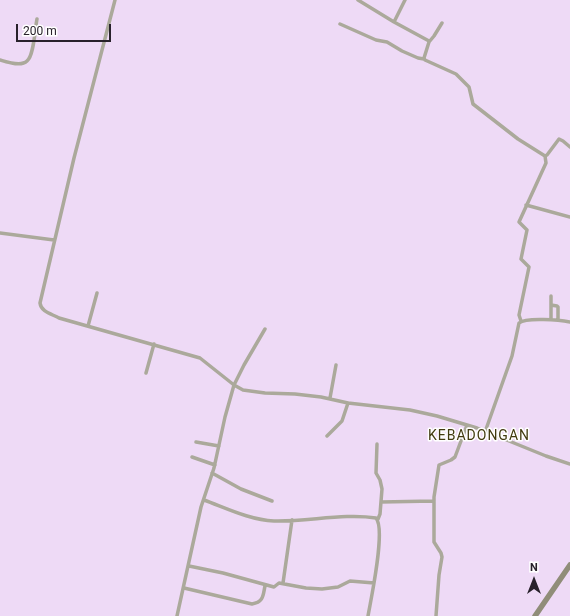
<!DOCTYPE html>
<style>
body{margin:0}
#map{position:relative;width:570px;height:616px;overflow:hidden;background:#eedaf6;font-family:Roboto,sans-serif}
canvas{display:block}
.north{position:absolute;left:514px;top:560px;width:40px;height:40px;-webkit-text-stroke:3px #fff;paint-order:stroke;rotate:0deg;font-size:11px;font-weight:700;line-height:16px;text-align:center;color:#28212b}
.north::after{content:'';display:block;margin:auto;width:14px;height:18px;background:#28212b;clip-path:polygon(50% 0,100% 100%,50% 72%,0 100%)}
.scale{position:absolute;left:16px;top:24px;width:95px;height:18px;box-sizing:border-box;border:2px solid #28212b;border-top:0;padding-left:5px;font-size:12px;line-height:14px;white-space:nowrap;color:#28212b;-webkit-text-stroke:3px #fff;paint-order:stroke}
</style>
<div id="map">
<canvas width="570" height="616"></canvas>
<div class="north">N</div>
<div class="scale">200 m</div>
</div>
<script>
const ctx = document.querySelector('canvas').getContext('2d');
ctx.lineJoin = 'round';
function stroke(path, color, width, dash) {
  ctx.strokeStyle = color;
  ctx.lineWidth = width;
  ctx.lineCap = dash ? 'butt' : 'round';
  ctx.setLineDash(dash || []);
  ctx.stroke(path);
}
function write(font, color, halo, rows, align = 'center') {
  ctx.font = font + ' Roboto,sans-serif';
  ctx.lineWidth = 3;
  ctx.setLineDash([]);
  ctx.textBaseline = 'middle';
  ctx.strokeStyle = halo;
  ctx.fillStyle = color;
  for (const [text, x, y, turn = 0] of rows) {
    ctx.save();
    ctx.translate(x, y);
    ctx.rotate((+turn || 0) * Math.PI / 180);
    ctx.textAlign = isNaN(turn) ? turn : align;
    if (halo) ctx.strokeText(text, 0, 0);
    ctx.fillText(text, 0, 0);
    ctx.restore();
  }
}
const minor = new Path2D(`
 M 115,0 L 74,158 L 40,303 C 41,312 52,314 59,318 L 200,358 L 234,385 L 243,390 L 265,393 L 295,394 L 321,397 L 348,403 L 410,410 L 437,416 L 477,428 L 546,456 L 570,464
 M 358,0 L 394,22 L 429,41 L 429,42 L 424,58 L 425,60 L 456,74 L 469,87 L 473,104 L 518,139 L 545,156 L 546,163 L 519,222 L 527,230 L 521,259 L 529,267 L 519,315 L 521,321
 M 394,22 L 405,0
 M 340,24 L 376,40 L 387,42 L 402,51 L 418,58 L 424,59
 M 429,42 L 434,36 L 442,23
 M 0,60 C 7,62 21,67 27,61 C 34,56 35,28 37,19
 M 545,156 L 547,155 L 559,139 L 563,141 L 570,147
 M 526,205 L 570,217
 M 0,233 L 54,240
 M 551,305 L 557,306 L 558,307 L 558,320
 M 551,319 L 551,296
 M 88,326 L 97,293
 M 146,373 L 154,344
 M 330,398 L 336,365
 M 485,432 L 512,356 L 519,323 C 526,317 560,320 570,322
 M 327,436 L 342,421 L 348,403
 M 196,442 L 219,446
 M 377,444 L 376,473 L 380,480 L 382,489 L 380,514 L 378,519
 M 192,457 L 215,465
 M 212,473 L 241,489 L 272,501
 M 204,500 C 226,508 250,520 274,521 C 307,522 344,513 376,518 C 386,529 371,599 368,616
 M 381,502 L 434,501
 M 189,566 L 223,573 L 274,587 L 279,583 L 306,588 L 322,589 L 338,587 L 350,581 L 374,583
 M 283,583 L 292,520
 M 184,588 L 252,604 C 264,602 263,595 265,586
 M 177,616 L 201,507 L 214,468 L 225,417 L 234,385 L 244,365 L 265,329
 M 436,616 L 439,575 L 442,557 L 441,553 L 434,542 L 434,497 L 439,465 L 451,460 L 455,457 L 467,425`);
const secondary = new Path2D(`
 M 535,616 L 570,565`);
const quarterNames = [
 ["KEBADONGAN",479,436]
];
stroke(minor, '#aba99b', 3.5);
stroke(secondary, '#908d79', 5.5);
ctx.letterSpacing = '1px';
write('14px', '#423a10', '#fff', quarterNames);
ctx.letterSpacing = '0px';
</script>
